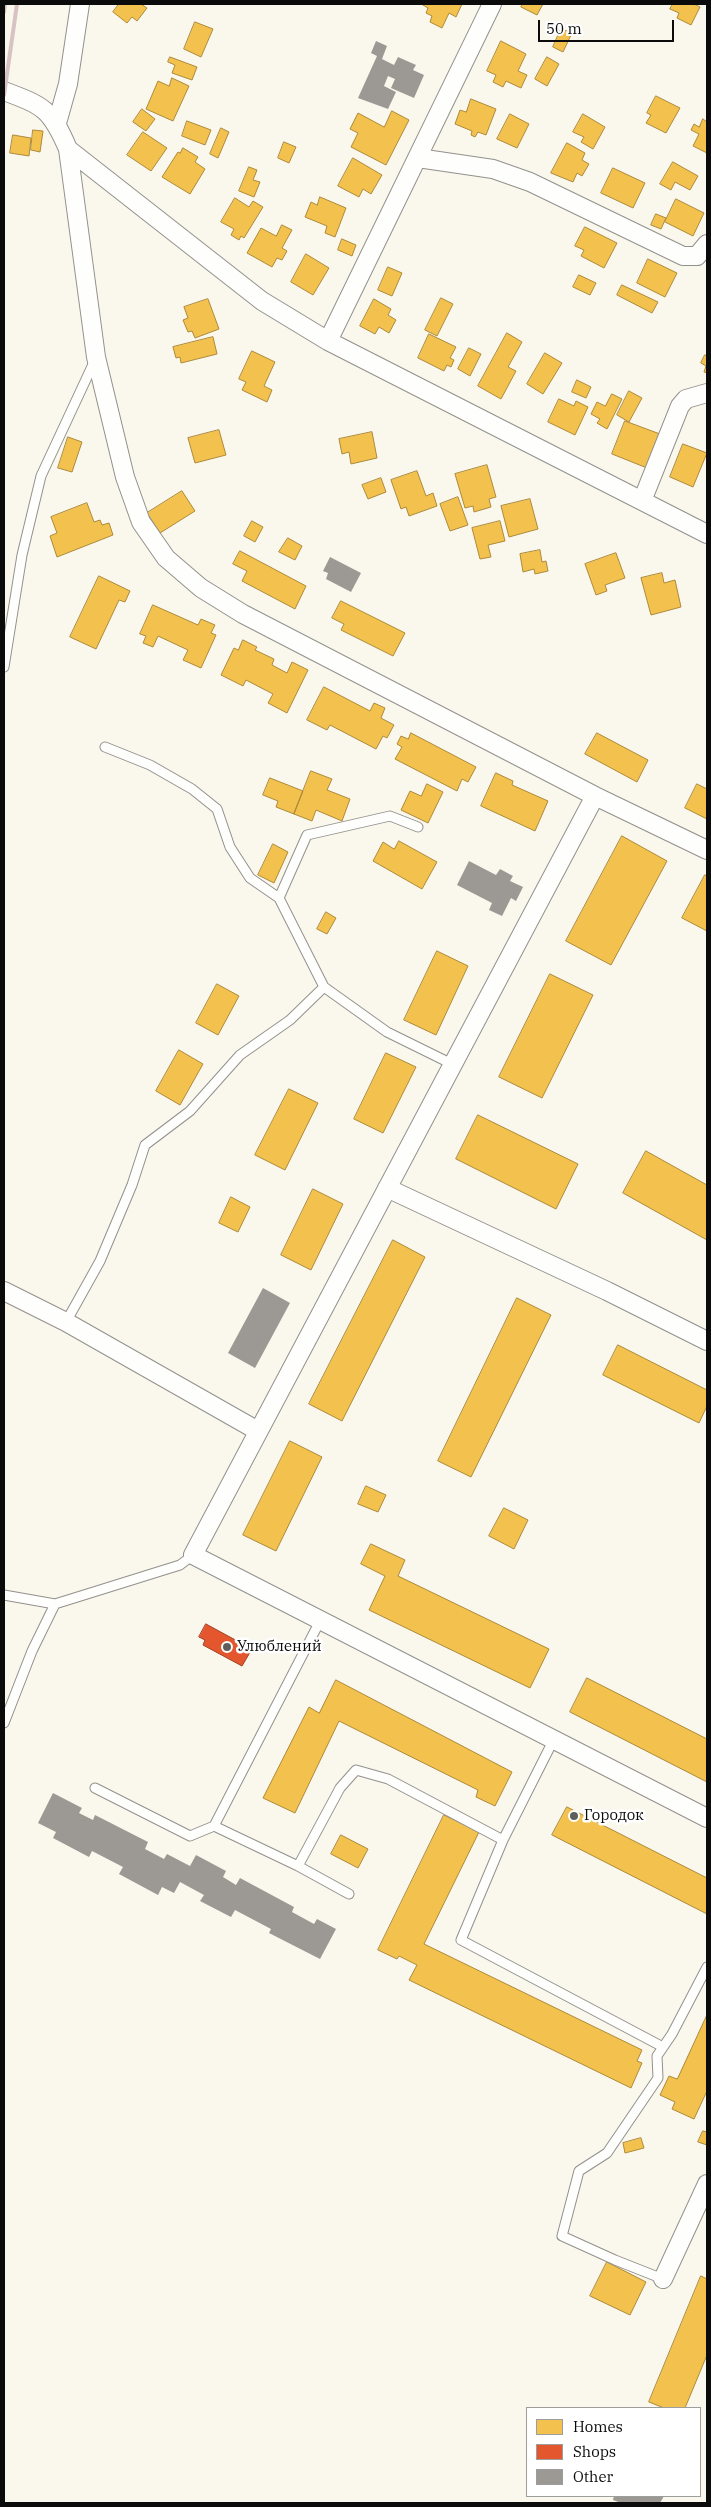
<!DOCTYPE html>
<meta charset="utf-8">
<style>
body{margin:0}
#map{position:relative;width:711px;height:2507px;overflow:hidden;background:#faf7ed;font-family:"IBM Plex Serif",serif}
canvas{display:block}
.frame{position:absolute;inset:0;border:5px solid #0b0b0b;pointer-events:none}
.legend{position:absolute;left:526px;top:2407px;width:175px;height:90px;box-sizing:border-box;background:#fff;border:1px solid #9d9d9d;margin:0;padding:6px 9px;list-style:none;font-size:15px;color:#0b0b0b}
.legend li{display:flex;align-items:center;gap:10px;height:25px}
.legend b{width:25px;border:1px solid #9d9d9d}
.scale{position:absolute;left:538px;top:20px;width:136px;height:22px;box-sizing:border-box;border:2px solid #0b0b0b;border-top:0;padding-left:6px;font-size:15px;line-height:18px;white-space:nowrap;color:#0b0b0b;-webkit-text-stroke:4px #fff;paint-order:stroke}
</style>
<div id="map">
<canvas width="711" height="2507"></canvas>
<div class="frame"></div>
<ul class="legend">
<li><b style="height:14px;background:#f2c14e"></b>Homes</li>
<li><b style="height:14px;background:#e4572e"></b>Shops</li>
<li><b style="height:14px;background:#9c9994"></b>Other</li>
</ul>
<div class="scale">50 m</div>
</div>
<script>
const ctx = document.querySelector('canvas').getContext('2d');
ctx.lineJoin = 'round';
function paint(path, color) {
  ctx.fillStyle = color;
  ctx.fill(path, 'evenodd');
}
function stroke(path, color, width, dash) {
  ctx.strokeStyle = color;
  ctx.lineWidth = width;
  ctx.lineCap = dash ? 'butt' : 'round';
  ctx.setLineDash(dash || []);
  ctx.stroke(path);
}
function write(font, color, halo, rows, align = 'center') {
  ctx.font = font + ' "IBM Plex Serif",serif';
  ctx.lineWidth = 5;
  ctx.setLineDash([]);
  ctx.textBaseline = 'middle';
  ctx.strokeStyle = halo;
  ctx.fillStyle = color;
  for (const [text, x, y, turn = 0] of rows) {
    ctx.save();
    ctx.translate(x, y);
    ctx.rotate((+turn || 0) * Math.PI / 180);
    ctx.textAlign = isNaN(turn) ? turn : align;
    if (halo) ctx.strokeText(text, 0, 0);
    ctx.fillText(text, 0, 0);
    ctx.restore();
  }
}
const homes = new Path2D(`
 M 119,4 L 141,4 L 147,8 L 137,21 L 132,17 L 127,23 L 113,12 Z
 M 424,4 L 462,4 L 456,17 L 449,13 L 442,28 L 430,22 L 432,16 L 426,13 L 428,8 L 423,5 Z
 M 523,4 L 543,4 L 537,15 L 521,7 Z
 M 673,4 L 694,4 L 700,7 L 691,25 L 677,18 L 679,13 L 670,9 Z
 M 195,22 L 213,29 L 201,57 L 184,49 Z
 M 561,29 L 572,33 L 563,52 L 553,47 Z
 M 501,41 L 526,54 L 518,71 L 527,75 L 521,88 L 506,81 L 503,87 L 493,82 L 496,75 L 487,71 Z
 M 170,57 L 197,67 L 192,80 L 172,73 L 175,65 L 168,62 Z
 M 547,57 L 559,64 L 547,86 L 535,79 Z
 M 172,78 L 189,86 L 173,121 L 146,109 L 158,81 L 169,86 Z
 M 656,96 L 680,108 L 666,133 L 646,123 L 651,115 L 647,113 Z
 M 471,99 L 496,109 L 486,135 L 478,132 L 475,137 L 471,135 L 472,131 L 455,124 L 460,110 L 466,112 Z
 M 142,109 L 155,119 L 146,131 L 133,122 Z
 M 392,111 L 409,120 L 386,165 L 351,147 L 358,133 L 350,129 L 358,113 L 384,127 Z
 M 510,114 L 529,124 L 517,148 L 497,139 Z
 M 583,114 L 605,127 L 593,149 L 581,142 L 584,137 L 573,132 Z
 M 703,119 L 707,122 L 707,153 L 693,146 L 699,134 L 691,130 L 694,124 L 699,127 Z
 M 187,121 L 211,130 L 205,145 L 182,136 Z
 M 221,128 L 229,132 L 218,158 L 210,154 Z
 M 33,130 L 43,131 L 40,152 L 31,150 Z
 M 143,132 L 167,148 L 151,171 L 127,155 Z
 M 13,135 L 31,138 L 29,156 L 10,153 Z
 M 284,142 L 296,147 L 289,163 L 278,158 Z
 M 567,143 L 585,153 L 582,160 L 589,164 L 582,176 L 577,173 L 573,182 L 551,173 Z
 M 183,148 L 198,157 L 195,162 L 205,169 L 190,194 L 162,177 L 178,152 L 180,153 Z
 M 353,158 L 382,175 L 371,194 L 363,189 L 359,197 L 338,186 Z
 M 673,162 L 698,176 L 690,190 L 675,182 L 671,190 L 660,184 Z
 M 249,167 L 257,170 L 253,180 L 260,182 L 254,197 L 239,191 Z
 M 613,168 L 645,183 L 633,208 L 601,193 Z
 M 320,197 L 346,208 L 335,237 L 325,233 L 327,226 L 305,217 L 311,202 L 317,205 Z
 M 235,198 L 249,207 L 253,201 L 263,207 L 244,238 L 241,236 L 239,240 L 231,235 L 234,229 L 221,222 Z
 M 676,199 L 704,213 L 693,236 L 665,222 Z
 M 656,214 L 666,218 L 661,229 L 651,225 Z
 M 282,225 L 292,230 L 282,248 L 287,251 L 282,260 L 277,258 L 272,267 L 247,253 L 261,228 L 276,236 Z
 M 585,227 L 617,243 L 604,268 L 581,256 L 584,250 L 575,246 Z
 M 342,239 L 356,245 L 352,256 L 338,250 Z
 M 306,254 L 329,268 L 313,295 L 291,282 Z
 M 648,259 L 677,273 L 665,297 L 637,283 Z
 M 388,267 L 402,273 L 392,296 L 378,290 Z
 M 579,275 L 596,283 L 590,295 L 573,287 Z
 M 622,285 L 658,302 L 652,313 L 617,295 Z
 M 441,298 L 453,304 L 437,336 L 425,330 Z
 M 208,299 L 219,329 L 195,338 L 192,331 L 188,332 L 183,320 L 188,318 L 184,307 Z
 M 374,299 L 391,309 L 388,315 L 396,320 L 389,333 L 379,327 L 375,334 L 360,326 Z
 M 507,333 L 522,342 L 508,367 L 516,371 L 501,399 L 478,386 Z
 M 429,334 L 456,347 L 450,358 L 454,360 L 451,367 L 447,365 L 444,371 L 418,358 Z
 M 213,337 L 217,354 L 181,363 L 180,357 L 176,358 L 173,347 Z
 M 469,348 L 481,354 L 470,376 L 458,369 Z
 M 252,351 L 275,362 L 264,386 L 272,390 L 267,402 L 242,390 L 246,382 L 239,379 Z
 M 545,353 L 562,363 L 543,394 L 527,384 Z
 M 705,355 L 707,356 L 707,373 L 704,372 L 706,366 L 701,363 Z
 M 577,380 L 591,387 L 586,398 L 572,392 Z
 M 629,391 L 642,398 L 629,422 L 617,415 Z
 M 612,394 L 622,399 L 607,429 L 597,423 L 600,419 L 591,414 L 597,402 L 605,406 Z
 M 559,399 L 574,406 L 576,401 L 588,407 L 575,435 L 548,422 Z
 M 625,421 L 660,434 L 647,468 L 612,454 Z
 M 219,430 L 226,455 L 195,463 L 188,438 Z
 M 372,432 L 377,458 L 351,464 L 349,452 L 342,454 L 339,439 Z
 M 68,437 L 82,442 L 72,472 L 58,468 Z
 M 683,444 L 707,453 L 693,487 L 670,477 Z
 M 487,465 L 496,497 L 489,499 L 491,507 L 474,512 L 473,506 L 465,508 L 455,474 Z
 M 417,471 L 426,496 L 433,493 L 437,506 L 409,516 L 406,507 L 401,509 L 391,480 Z
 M 381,478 L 386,492 L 368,499 L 362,485 Z
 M 182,491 L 195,511 L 160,533 L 147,513 Z
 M 458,497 L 468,525 L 450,531 L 440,504 Z
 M 530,499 L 538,529 L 509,537 L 501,506 Z
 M 87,503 L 94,522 L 100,520 L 102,525 L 109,523 L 113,535 L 57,557 L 50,536 L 57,533 L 51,517 Z
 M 252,521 L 263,527 L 255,542 L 244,536 Z
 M 500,521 L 505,541 L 488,545 L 491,557 L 480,559 L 472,528 Z
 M 288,538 L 302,546 L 295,560 L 279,552 Z
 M 540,550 L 542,562 L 546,561 L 548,571 L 535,574 L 534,569 L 523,572 L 520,554 Z
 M 240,551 L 306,586 L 295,609 L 242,581 L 247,571 L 233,564 Z
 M 616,553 L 625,578 L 605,585 L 607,591 L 596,595 L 585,564 Z
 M 662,573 L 664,583 L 675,580 L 681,607 L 651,615 L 641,578 Z
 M 99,576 L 130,591 L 125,602 L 119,600 L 96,649 L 70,637 Z
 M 341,601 L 405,633 L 393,656 L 341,630 L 344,624 L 332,618 Z
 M 153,605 L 198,625 L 201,619 L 215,625 L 211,633 L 216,635 L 201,668 L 183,660 L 188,650 L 158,636 L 153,647 L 143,643 L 146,636 L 140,634 Z
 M 243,640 L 257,647 L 255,650 L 274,659 L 272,665 L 287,673 L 292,662 L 308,670 L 287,713 L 268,703 L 273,694 L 246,680 L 243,686 L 221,675 L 234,648 L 238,650 Z
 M 324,687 L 370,711 L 374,703 L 385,708 L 381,718 L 394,725 L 387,738 L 383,736 L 376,749 L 330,725 L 327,730 L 307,720 Z
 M 411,733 L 476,767 L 468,782 L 462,779 L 457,791 L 395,759 L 402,747 L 397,744 L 401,736 L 408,739 Z
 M 597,733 L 648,760 L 637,782 L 585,754 Z
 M 311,771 L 332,779 L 327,790 L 350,799 L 342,821 L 316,810 L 312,821 L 294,814 Z
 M 496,773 L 513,781 L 512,785 L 548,801 L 535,831 L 481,806 Z
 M 270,778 L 303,791 L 294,814 L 276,807 L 278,801 L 263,795 Z
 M 427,784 L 443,792 L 428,823 L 401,810 L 410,791 L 421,796 Z
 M 697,784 L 707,789 L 707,819 L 685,808 Z
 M 622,836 L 667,861 L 611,965 L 566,941 Z
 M 399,841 L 437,862 L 422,889 L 373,861 L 383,842 L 394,849 Z
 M 273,844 L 288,852 L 274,883 L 258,875 Z
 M 705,875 L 707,876 L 707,931 L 682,918 Z
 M 326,912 L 336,918 L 327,934 L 317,929 Z
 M 437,951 L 468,966 L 436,1035 L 404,1020 Z
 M 550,974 L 593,995 L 542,1098 L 499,1077 Z
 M 217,984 L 239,996 L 218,1035 L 196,1023 Z
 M 179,1050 L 203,1064 L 180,1105 L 156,1091 Z
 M 386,1053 L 416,1067 L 383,1133 L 354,1119 Z
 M 289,1089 L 318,1103 L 285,1170 L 255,1155 Z
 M 478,1115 L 578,1164 L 556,1209 L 456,1159 Z
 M 646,1151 L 707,1185 L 707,1240 L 623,1193 Z
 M 313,1189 L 343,1204 L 311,1270 L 281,1255 Z
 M 231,1197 L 250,1207 L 238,1232 L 219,1223 Z
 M 393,1240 L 425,1257 L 342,1421 L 309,1404 Z
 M 517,1298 L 551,1315 L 471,1477 L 438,1461 Z
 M 618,1345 L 707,1390 L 707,1406 L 699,1423 L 603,1375 Z
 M 290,1441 L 322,1457 L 276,1551 L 243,1535 Z
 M 366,1486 L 386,1495 L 378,1512 L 358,1504 Z
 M 504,1508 L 528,1520 L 514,1549 L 489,1536 Z
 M 371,1544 L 405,1560 L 398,1576 L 549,1649 L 530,1688 L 369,1610 L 385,1576 L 361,1564 Z
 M 587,1678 L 707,1739 L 707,1782 L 570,1712 Z
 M 336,1680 L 512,1772 L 495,1806 L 476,1797 L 478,1790 L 339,1721 L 295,1813 L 263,1798 L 309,1707 L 319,1713 Z
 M 567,1807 L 707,1878 L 707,1914 L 552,1835 Z
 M 444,1815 L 479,1832 L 424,1944 L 642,2050 L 637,2061 L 642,2063 L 631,2088 L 409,1980 L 417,1965 L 399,1956 L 397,1959 L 378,1950 Z
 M 341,1835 L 368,1849 L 358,1868 L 331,1854 Z
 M 707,2015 L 707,2091 L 694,2119 L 672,2109 L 675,2102 L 660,2095 L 669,2076 L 677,2079 Z
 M 703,2131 L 707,2132 L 707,2145 L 698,2142 Z
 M 641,2138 L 644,2148 L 625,2153 L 623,2143 Z
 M 607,2262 L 646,2282 L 630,2315 L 590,2296 Z
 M 701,2276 L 707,2279 L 707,2355 L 685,2408 L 664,2408 L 649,2402 Z`);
const shops = new Path2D(`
 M 206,1624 L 252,1649 L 242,1666 L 203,1645 L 205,1640 L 199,1637 Z`);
const building = new Path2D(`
 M 376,41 L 387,46 L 382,59 L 394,65 L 398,57 L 416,65 L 413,70 L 424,75 L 414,98 L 391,88 L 395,79 L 388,76 L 384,86 L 396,92 L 388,109 L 358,98 L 377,56 L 371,53 Z
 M 330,557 L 361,573 L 351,592 L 326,579 L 328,573 L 323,571 Z
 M 469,861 L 496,875 L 500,869 L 513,876 L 510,881 L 523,887 L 516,901 L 511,898 L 502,916 L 489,910 L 492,903 L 457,885 Z
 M 263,1288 L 290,1303 L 255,1368 L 228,1353 Z
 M 53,1793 L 82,1808 L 79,1813 L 93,1820 L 95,1815 L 148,1842 L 145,1849 L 164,1859 L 167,1854 L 190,1866 L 196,1855 L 226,1871 L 223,1877 L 236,1885 L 240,1878 L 294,1907 L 292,1912 L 314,1924 L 317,1919 L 336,1929 L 320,1959 L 269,1933 L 271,1929 L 235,1910 L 231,1917 L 200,1901 L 204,1895 L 180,1882 L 174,1893 L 162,1887 L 158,1895 L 119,1874 L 123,1867 L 92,1851 L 89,1857 L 53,1838 L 56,1832 L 38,1823 Z
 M 614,2496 L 664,2496 L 660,2503 L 621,2503 L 613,2500 Z`);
const service = new Path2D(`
 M 4,667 L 22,555 L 41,476 L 95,360
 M 105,747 L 150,765 L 192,789 L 217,809 L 230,847 L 250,878 L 279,898
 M 418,827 L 390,816 L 307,835 L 279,898 L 324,987 L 387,1032 L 452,1064
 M 66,1322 L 100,1261 L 132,1185 L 145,1145 L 190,1111 L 240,1055 L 290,1020 L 324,987
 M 4,1595 L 55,1604
 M 4,1723 L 32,1651 L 55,1604 L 180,1565 L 193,1555
 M 95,1788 L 190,1836 L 214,1826 L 320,1621
 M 214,1826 L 298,1866 L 349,1894
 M 503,1840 L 461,1940 L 663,2047
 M 298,1866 L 340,1788 L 356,1770 L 388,1779 L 503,1840 L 553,1741
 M 663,2279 L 615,2260 L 562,2236 L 579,2171 L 607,2153 L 658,2078 L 657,2056 L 672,2034 L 707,1967`);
const minor = new Path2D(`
 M 4,91 C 44,106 51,109 68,149 L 96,357 L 125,477 L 141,522 L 166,558 L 201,588 L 243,614 L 595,796 L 707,850
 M 57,123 L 68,84 L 80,4
 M 68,149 L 262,301 L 328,341 L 707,534
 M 418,158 L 493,169 L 530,182 L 683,256 L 697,256 L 707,244
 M 328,341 L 492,4
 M 642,501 L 680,406 L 686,399 L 707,393
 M 595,796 L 193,1555 L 707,1818
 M 387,1188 L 607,1291 L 707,1341
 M 4,1291 L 66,1322 L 258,1431
 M 663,2279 L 707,2184`);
const rail = new Path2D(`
 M 4,12 L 5,4
 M 4,95 L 17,4`);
const markers = [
 [227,1647,5,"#5f5e5a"],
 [574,1816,5,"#5f5e5a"]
];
const poiNames = [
 ["Улюблений",237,1647],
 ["Городок",584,1816]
];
paint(homes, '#f2c14e');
stroke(homes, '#ad8a3a', 1);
paint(shops, '#e4572e');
stroke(shops, '#a34024', 1);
paint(building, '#9c9994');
stroke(service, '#93918d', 11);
stroke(minor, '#93918d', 20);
stroke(service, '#fefefc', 9);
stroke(minor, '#fefefc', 18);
stroke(rail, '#d7c3c3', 4);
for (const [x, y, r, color] of markers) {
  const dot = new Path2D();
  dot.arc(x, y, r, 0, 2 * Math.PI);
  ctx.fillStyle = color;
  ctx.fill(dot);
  stroke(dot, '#fff', 2);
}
write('15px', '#0b0b0b', '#fff', poiNames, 'left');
</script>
